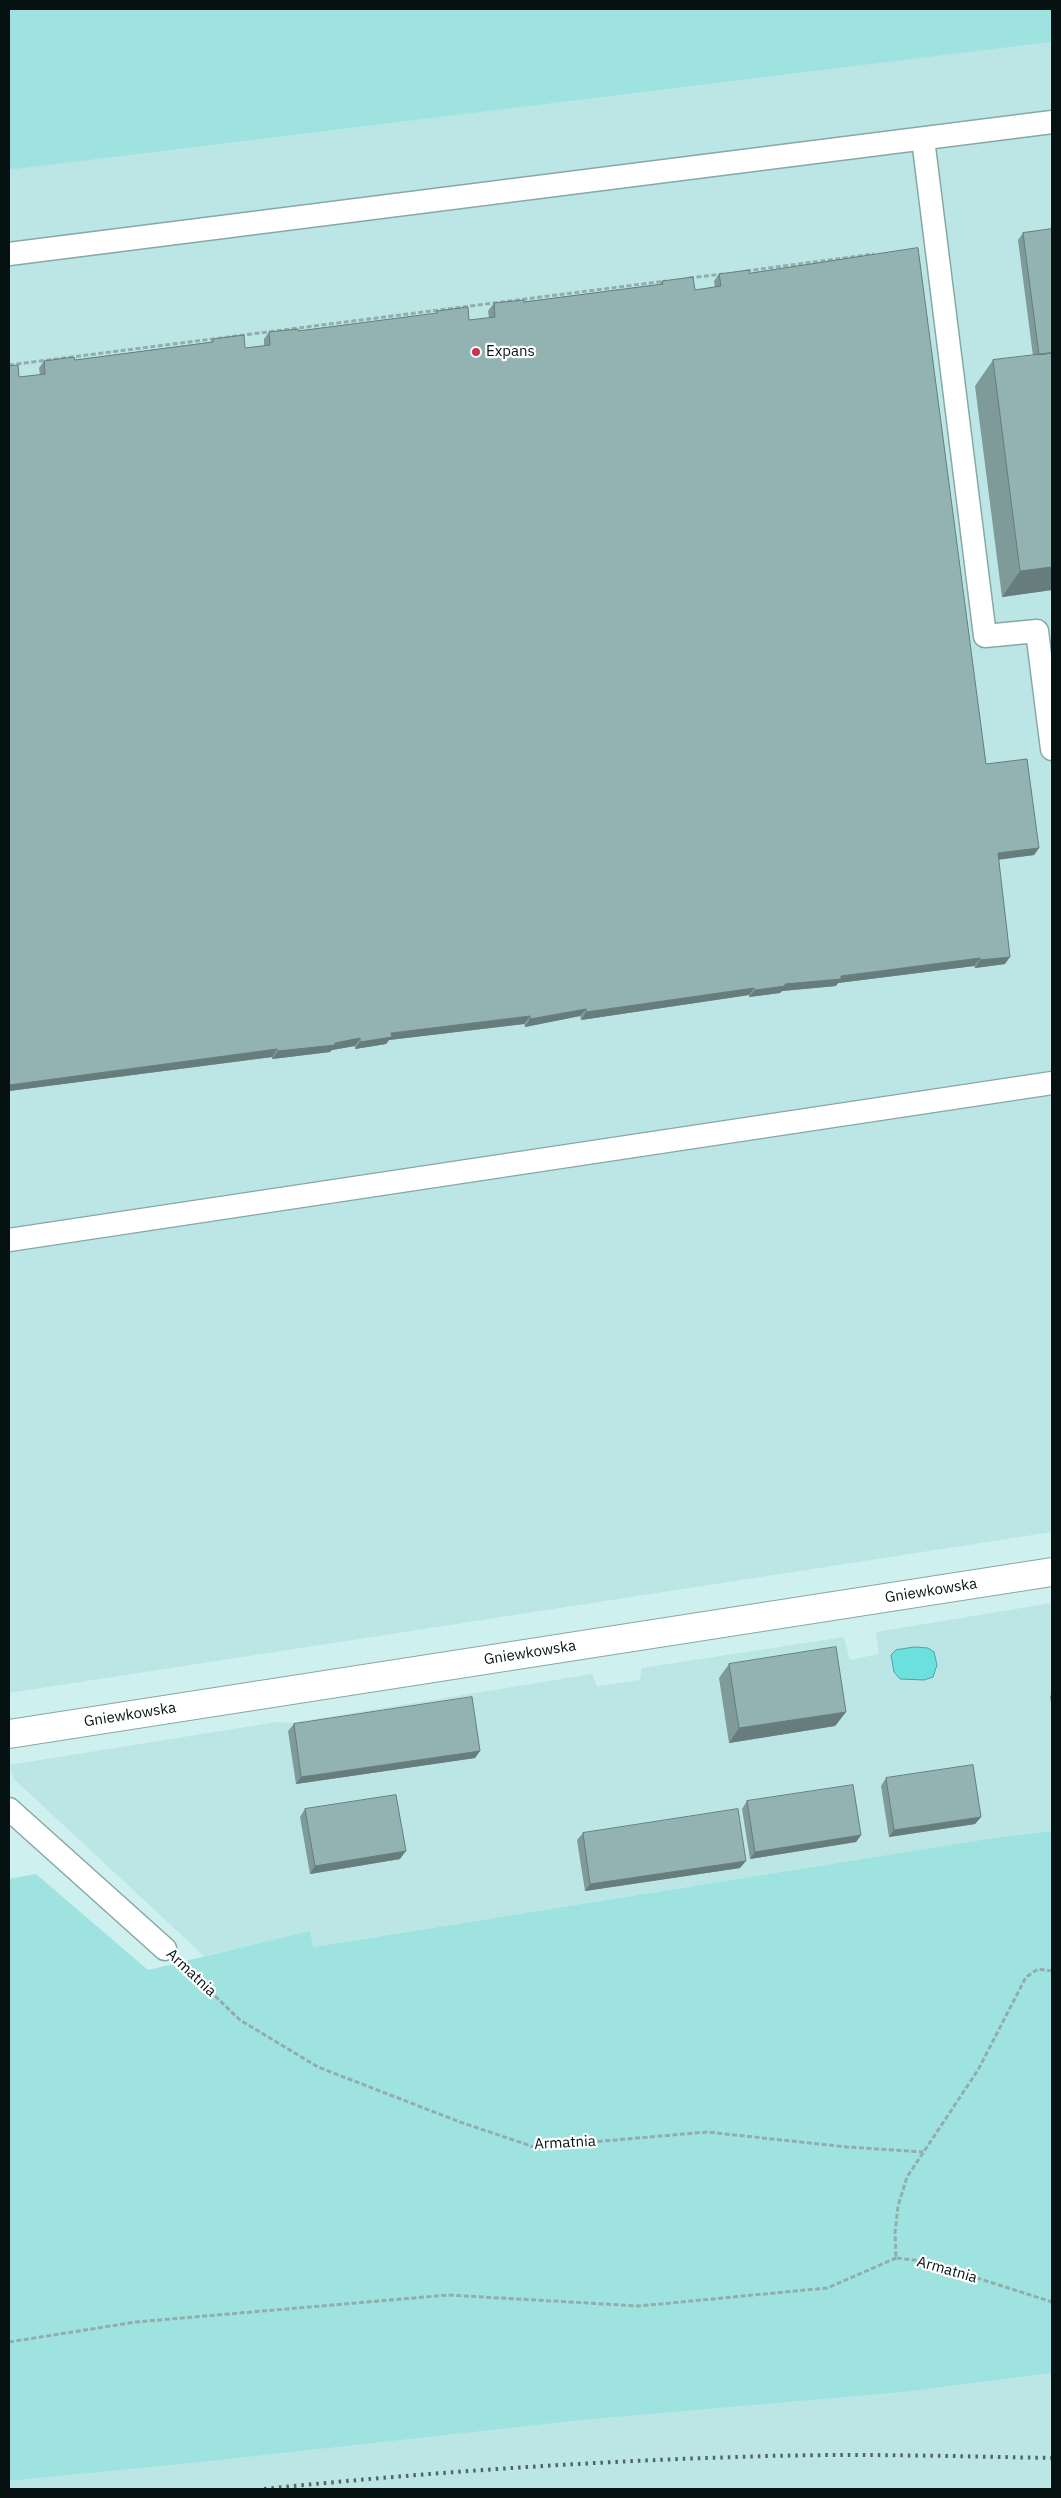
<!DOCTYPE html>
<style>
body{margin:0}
#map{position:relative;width:1061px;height:2498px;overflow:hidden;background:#cef0ef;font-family:"IBM Plex Sans",sans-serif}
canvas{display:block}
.frame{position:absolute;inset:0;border:10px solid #061212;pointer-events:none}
</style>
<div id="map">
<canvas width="1061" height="2498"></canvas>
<div class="frame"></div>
</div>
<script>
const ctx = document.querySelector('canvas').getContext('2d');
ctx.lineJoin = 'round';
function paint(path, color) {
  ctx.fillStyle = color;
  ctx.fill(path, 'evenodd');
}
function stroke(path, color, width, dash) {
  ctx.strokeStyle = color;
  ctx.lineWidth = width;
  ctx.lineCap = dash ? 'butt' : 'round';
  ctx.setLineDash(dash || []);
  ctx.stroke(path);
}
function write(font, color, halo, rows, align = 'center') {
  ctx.font = font + ' "IBM Plex Sans",sans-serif';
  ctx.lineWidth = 4.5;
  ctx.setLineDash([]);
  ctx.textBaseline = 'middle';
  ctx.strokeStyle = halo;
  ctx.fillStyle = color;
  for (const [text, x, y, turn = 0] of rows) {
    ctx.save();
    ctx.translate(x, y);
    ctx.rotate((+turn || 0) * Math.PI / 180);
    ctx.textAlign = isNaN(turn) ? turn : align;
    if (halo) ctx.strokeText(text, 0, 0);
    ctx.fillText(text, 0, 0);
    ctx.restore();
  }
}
const built = new Path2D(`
 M 1052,42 L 1052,1532 L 9,1693 L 9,170 Z
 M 1052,1603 L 1052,1831 L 993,1838 L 312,1947 L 310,1932 L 204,1956 L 14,1779 L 9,1765 L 277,1722 L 291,1723 L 592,1674 L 597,1686 L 640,1680 L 642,1668 L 844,1637 L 850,1660 L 879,1654 L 876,1632 Z
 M 1052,2373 L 1052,2489 L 9,2489 L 9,2481 L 203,2462 L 583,2420 L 905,2392 Z`);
const green = new Path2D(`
 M 9,9 L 1052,9 L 1052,42 L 9,170 Z
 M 1052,1831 L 1052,2373 L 905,2392 L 583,2420 L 203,2462 L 9,2481 L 9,1879 L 36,1874 L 148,1970 L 310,1931 L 313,1947 L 993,1838 Z`);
const water = new Path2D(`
 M 915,1647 L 928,1648 L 934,1652 L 937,1665 L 933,1677 L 924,1680 L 900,1679 L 894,1672 L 891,1655 L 896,1650 Z`);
const path = new Path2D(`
 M 746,271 L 874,254
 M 689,278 L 723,274
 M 9,365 L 666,281
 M 188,1970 L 240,2020 L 318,2067 L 460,2122 L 534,2147 L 707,2132 L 847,2147 L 923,2152
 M 1052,1971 L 1038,1969 L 1026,1977 L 978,2070 L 907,2177 L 898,2206 L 895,2233 L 896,2258 L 924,2261 L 1052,2302
 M 9,2342 L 136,2322 L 448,2295 L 639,2306 L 827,2288 L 896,2258`);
const service = new Path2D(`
 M 923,139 L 985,636 L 1037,631 L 1052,749
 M 9,254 L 1052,122
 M 9,1240 L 1052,1083
 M 9,1809 L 165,1949`);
const minor = new Path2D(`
 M 9,1734 L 1052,1572`);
const rail = new Path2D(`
 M 264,2489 C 421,2473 577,2462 735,2457 C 841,2453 947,2456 1052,2458`);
const wall = new Path2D(`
 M 1052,229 L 1052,590 L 1002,597 L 975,386 L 993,360 L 1033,356 L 1018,240 L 1023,233 Z
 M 749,273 L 986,764 L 1039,848 L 1034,855 L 998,860 L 1005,964 L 975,968 L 974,966 L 838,983 L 836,986 L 782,991 L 780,993 L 749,997 L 749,995 L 581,1020 L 580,1016 L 525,1027 L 524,1024 L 389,1040 L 386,1044 L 355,1049 L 355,1046 L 332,1050 L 330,1052 L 272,1059 L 272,1057 L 9,1091 L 9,366 L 19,377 L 40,375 L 39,368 L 44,361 L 75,360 L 211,342 L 213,339 L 245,348 L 264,346 L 264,339 L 269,332 L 298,331 L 435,314 L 437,311 L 469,320 L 489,318 L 488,311 L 494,303 L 524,302 L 660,284 L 662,281 L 695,290 L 715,287 L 714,281 L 719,274 Z
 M 729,1664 L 846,1712 L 835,1726 L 729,1743 L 719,1678 Z
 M 1052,1694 L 1052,1709 L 1050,1696 Z
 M 294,1724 L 480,1751 L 475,1758 L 296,1784 L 288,1731 Z
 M 886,1778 L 981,1817 L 975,1824 L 889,1837 L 881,1786 Z
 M 747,1801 L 861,1835 L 856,1842 L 750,1859 L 742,1809 Z
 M 305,1809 L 400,1859 L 310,1874 L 300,1817 Z
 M 583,1833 L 740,1868 L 585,1891 L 577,1840 Z`);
const shadedWall = new Path2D(`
 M 1052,567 L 1052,590 L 1002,597 L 1020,571 Z
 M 1039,848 L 1034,855 L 993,860 L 998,853 Z
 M 1010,957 L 1005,964 L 975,968 L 980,960 Z
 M 980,958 L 974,966 L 838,983 L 836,986 L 782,991 L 780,993 L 749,997 L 755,990 L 785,984 L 841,976 Z
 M 754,988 L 749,995 L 581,1020 L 586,1012 Z
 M 586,1009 L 580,1016 L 525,1027 L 530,1019 Z
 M 530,1016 L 524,1024 L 389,1040 L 386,1044 L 355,1049 L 360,1042 L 391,1033 Z
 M 360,1038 L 355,1046 L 332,1050 L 330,1052 L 272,1059 L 278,1051 Z
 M 277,1049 L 272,1057 L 9,1091 L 9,1085 Z
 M 846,1712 L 835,1726 L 729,1743 L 739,1728 Z
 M 480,1751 L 475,1758 L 296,1784 L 301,1777 Z
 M 981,1817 L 975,1824 L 889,1837 L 894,1830 Z
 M 861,1835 L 856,1842 L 750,1859 L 755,1852 Z
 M 406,1851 L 400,1859 L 310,1874 L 315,1866 Z
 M 746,1861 L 740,1868 L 585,1891 L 590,1884 Z`);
const building = new Path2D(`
 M 1052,229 L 1052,353 L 1039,355 L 1023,233 Z
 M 918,248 L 986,764 L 1027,759 L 1039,848 L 998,853 L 1010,957 L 980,960 L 980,958 L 841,976 L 841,979 L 785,984 L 785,986 L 755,990 L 754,988 L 586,1012 L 586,1009 L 530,1019 L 530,1016 L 391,1033 L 392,1037 L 360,1042 L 360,1038 L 335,1043 L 335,1045 L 278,1051 L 277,1049 L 9,1085 L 9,366 L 18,365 L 19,377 L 45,374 L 44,361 L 74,357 L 75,360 L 213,342 L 213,339 L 244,335 L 245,348 L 270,345 L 269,332 L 298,329 L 298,331 L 437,313 L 437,311 L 468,307 L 469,320 L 495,317 L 494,303 L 524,300 L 524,302 L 663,284 L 662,281 L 693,277 L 695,290 L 721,286 L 719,274 L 749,270 L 749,273 Z
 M 1052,353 L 1052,567 L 1020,571 L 993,360 Z
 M 836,1647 L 846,1712 L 739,1728 L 729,1664 Z
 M 472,1697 L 480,1751 L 301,1777 L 294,1724 Z
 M 973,1765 L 981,1817 L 894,1830 L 886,1778 Z
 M 853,1785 L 861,1835 L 755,1852 L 747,1801 Z
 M 396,1795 L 406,1851 L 315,1866 L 305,1809 Z
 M 738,1809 L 746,1861 L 590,1884 L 583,1833 Z`);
const markers = [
 [476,352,5,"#c53552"]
];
const poiNames = [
 ["Expans",486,352]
];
const streetNames = [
 ["Gniewkowska",931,1591,-9],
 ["Gniewkowska",530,1653,-9],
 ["Gniewkowska",130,1715,-9],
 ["Armatnia",191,1973,43],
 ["Armatnia",565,2143,-3],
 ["Armatnia",947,2270,16]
];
paint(built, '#bbe6e5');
paint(green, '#9fe3e1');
paint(water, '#6ce0df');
stroke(water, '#4da2a2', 1);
stroke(service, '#88a8a7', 25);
stroke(minor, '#88a8a7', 30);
stroke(path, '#92adac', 3, [5, 2.5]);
stroke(service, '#fff', 22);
stroke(minor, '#fff', 28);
stroke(rail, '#516565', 4, [2.5, 5]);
paint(wall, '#7e9a99');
paint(shadedWall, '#677d7d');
paint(building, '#93b3b2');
stroke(building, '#677d7d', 1);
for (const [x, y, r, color] of markers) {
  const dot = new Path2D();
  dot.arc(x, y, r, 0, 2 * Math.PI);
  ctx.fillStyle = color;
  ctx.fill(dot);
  stroke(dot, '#fff', 2);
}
write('15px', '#061212', '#fff', poiNames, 'left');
write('15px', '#061212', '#fff', streetNames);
</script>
